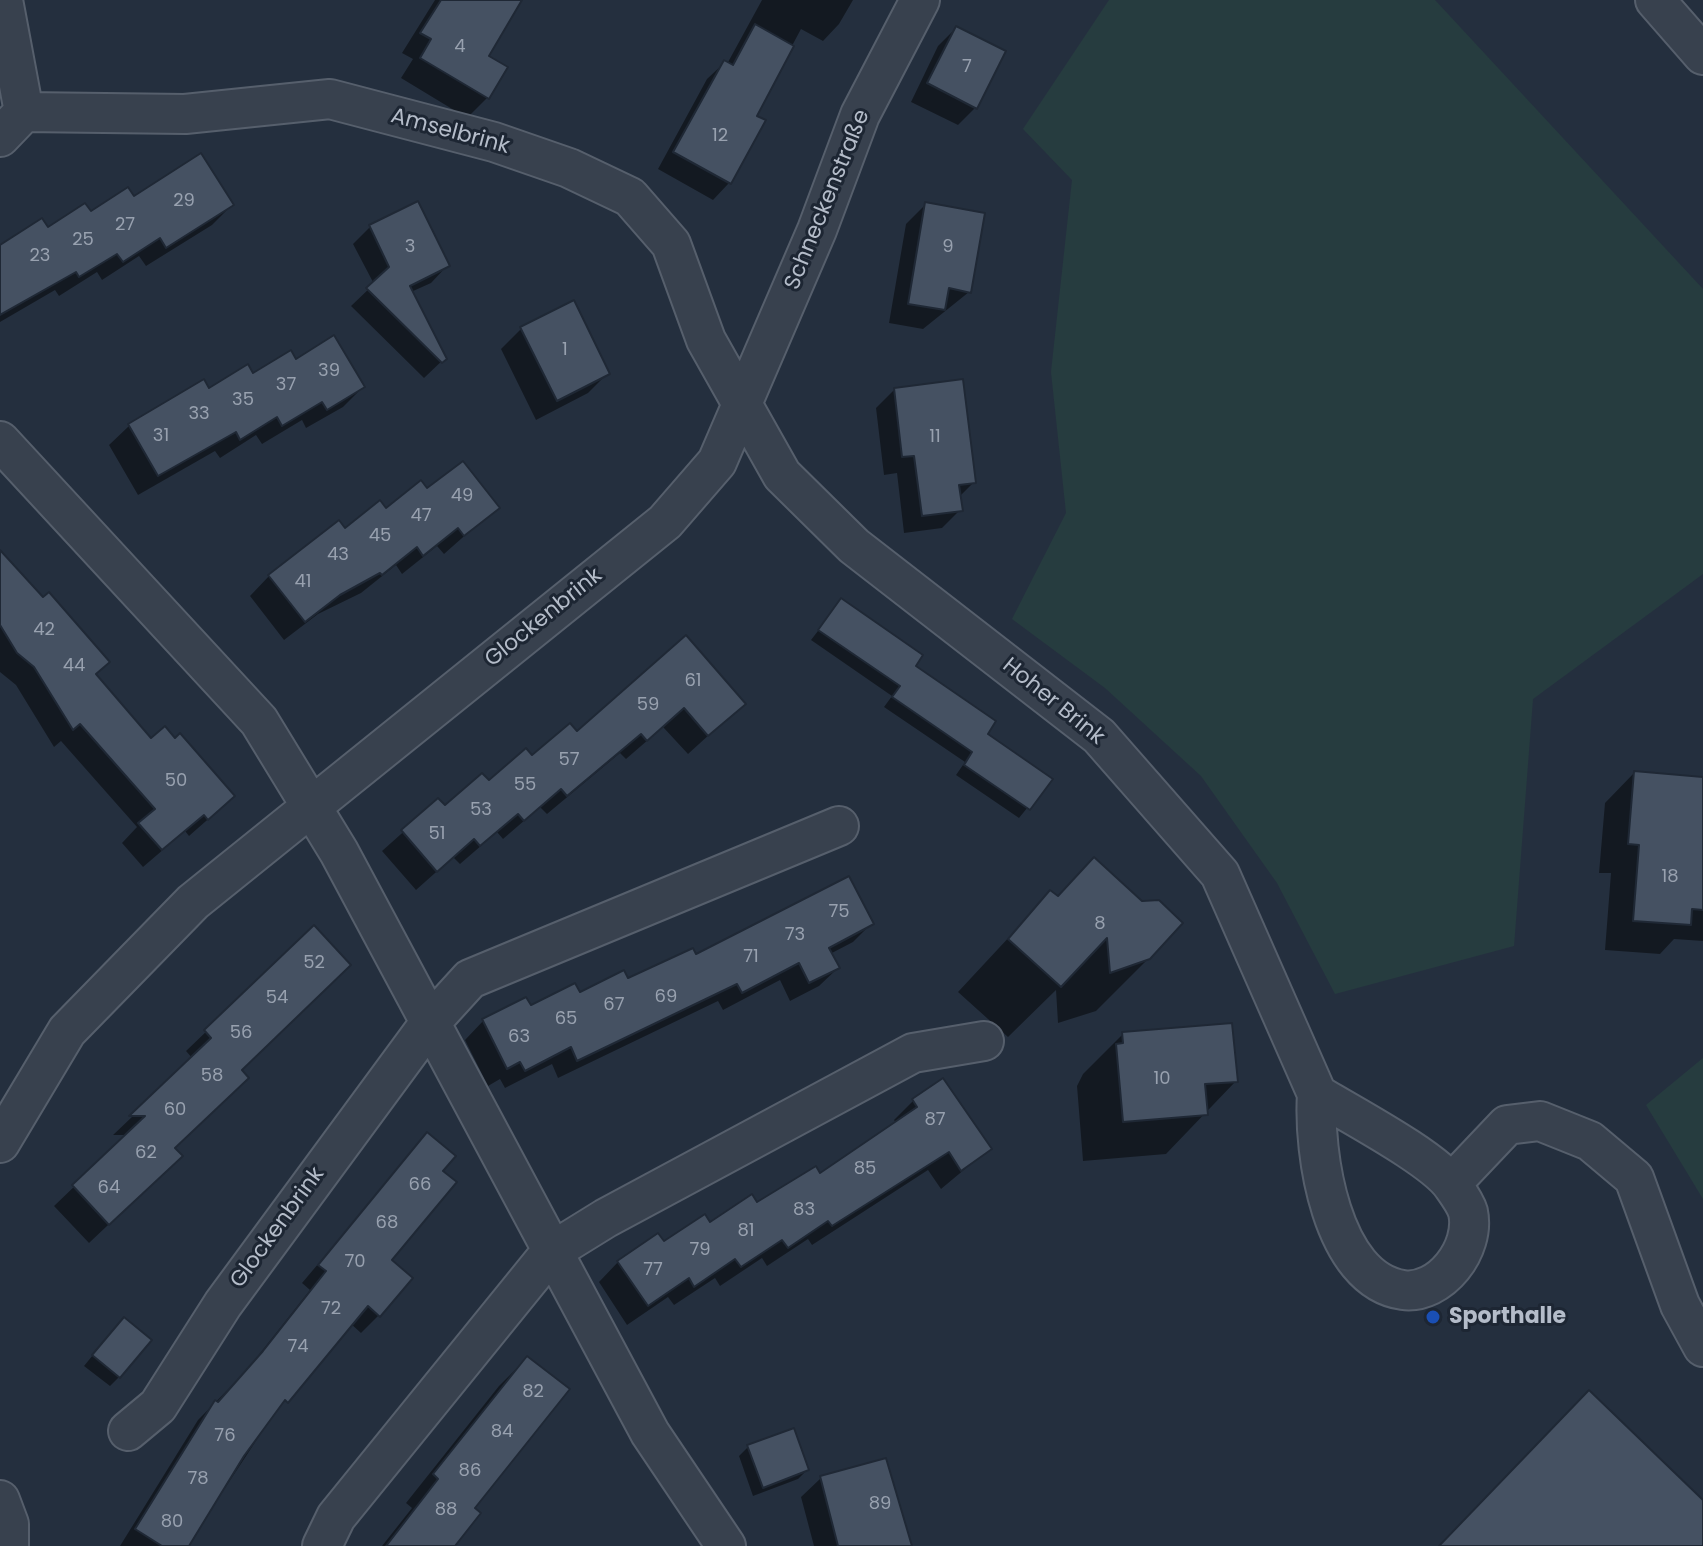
<!DOCTYPE html>
<meta charset="utf-8">
<style>
body{margin:0}
canvas{display:block;background:#242f3e}
</style>
<canvas width="1703" height="1546"></canvas>
<script>
const ctx = document.querySelector('canvas').getContext('2d');
ctx.lineJoin = 'round';
function paint(path, color) {
  ctx.fillStyle = color;
  ctx.fill(path, 'evenodd');
}
function stroke(path, color, width, dash) {
  ctx.strokeStyle = color;
  ctx.lineWidth = width;
  ctx.lineCap = dash ? 'butt' : 'round';
  ctx.setLineDash(dash || []);
  ctx.stroke(path);
}
function write(font, color, halo, rows, align = 'center') {
  ctx.font = font + ' Poppins,sans-serif';
  ctx.lineWidth = 6;
  ctx.setLineDash([]);
  ctx.textBaseline = 'middle';
  ctx.strokeStyle = halo;
  ctx.fillStyle = color;
  for (const [text, x, y, turn = 0] of rows) {
    ctx.save();
    ctx.translate(x, y);
    ctx.rotate((+turn || 0) * Math.PI / 180);
    ctx.textAlign = isNaN(turn) ? turn : align;
    if (halo) ctx.strokeText(text, 0, 0);
    ctx.fillText(text, 0, 0);
    ctx.restore();
  }
}
const green = new Path2D(`
 M 1109,0 L 1435,0 L 1703,289 L 1703,574 L 1533,699 L 1514,946 L 1335,994 L 1277,883 L 1201,776 L 1105,688 L 1012,619 L 1066,513 L 1051,372 L 1072,180 L 1023,129 Z
 M 1703,1058 L 1703,1199 L 1646,1105 Z`);
const shadow = new Path2D(`
 M 435,0 L 515,0 L 486,56 L 505,67 L 487,98 L 467,118 L 401,78 L 413,59 L 402,53 Z
 M 762,0 L 853,0 L 839,24 L 823,41 L 801,29 L 754,117 L 729,183 L 713,200 L 658,169 L 707,79 L 724,63 L 727,64 Z
 M 956,28 L 976,107 L 958,125 L 911,102 L 938,46 Z
 M 133,199 L 232,205 L 212,225 L 146,266 L 139,256 L 102,280 L 97,272 L 59,296 L 55,290 L 0,322 L 0,247 Z
 M 417,203 L 447,266 L 431,283 L 411,292 L 445,358 L 424,378 L 351,306 L 374,284 L 353,244 L 370,227 Z
 M 926,204 L 969,292 L 923,329 L 889,323 L 906,224 Z
 M 573,303 L 608,373 L 588,393 L 536,420 L 501,349 L 521,329 Z
 M 295,362 L 363,387 L 343,407 L 306,428 L 302,420 L 262,444 L 256,435 L 220,458 L 215,451 L 138,495 L 109,445 L 129,426 L 203,381 L 208,390 Z
 M 895,389 L 974,482 L 959,497 L 960,510 L 942,528 L 904,533 L 897,473 L 884,475 L 876,408 Z
 M 427,491 L 497,507 L 444,554 L 437,546 L 402,574 L 396,565 L 361,593 L 318,614 L 284,640 L 250,596 L 269,576 L 345,530 Z
 M 0,553 L 94,675 L 214,814 L 189,836 L 185,831 L 143,867 L 122,843 L 137,827 L 61,741 L 54,747 L 16,685 L 0,672 Z
 M 841,601 L 985,734 L 1050,780 L 1019,818 L 956,775 L 965,762 L 884,707 L 892,696 L 811,640 Z
 M 686,638 L 743,704 L 688,754 L 663,727 L 626,759 L 620,753 L 547,814 L 540,807 L 503,839 L 497,832 L 460,864 L 453,857 L 416,890 L 382,851 L 438,801 L 445,808 L 577,733 Z
 M 1634,773 L 1703,779 L 1703,941 L 1674,939 L 1660,954 L 1605,950 L 1611,873 L 1599,873 L 1605,803 Z
 M 1051,892 L 1149,958 L 1096,1011 L 1058,1023 L 1056,990 L 1008,1037 L 958,992 Z
 M 871,924 L 853,942 L 830,954 L 838,968 L 819,986 L 790,1001 L 780,980 L 723,1010 L 718,1001 L 558,1078 L 552,1064 L 505,1088 L 500,1079 L 488,1086 L 465,1040 L 483,1021 L 627,981 L 696,957 Z
 M 314,928 L 239,1070 L 173,1148 L 161,1175 L 89,1243 L 54,1206 L 128,1135 L 113,1135 L 193,1059 L 186,1051 Z
 M 1123,1034 L 1236,1081 L 1166,1154 L 1083,1161 L 1077,1086 L 1083,1074 Z
 M 914,1100 L 989,1149 L 941,1189 L 928,1170 L 812,1245 L 808,1239 L 767,1266 L 762,1258 L 720,1286 L 715,1278 L 674,1305 L 668,1297 L 627,1325 L 599,1282 L 618,1262 L 820,1176 L 896,1123 L 894,1120 Z
 M 427,1135 L 389,1260 L 379,1315 L 361,1333 L 351,1324 L 273,1415 L 187,1546 L 120,1546 L 198,1420 L 246,1371 L 310,1290 L 302,1283 Z
 M 114,1329 L 119,1377 L 110,1386 L 84,1366 Z
 M 527,1358 L 452,1546 L 382,1546 L 412,1508 L 406,1503 L 499,1386 Z
 M 748,1447 L 807,1470 L 798,1479 L 753,1496 L 739,1456 Z
 M 821,1478 L 909,1546 L 814,1546 L 801,1497 Z`);
const building = new Path2D(`
 M 441,0 L 522,0 L 489,56 L 508,67 L 489,99 L 420,58 L 431,39 L 420,33 Z
 M 755,24 L 794,46 L 757,116 L 766,120 L 731,184 L 673,152 L 724,60 L 733,65 Z
 M 956,26 L 1006,51 L 977,109 L 927,83 Z
 M 201,153 L 234,205 L 166,248 L 160,238 L 123,262 L 117,254 L 79,277 L 76,272 L 0,315 L 0,245 L 42,218 L 48,227 L 85,203 L 91,211 L 128,187 L 134,196 Z
 M 418,201 L 450,266 L 410,286 L 447,359 L 442,363 L 366,288 L 389,267 L 369,225 Z
 M 925,202 L 985,213 L 971,293 L 949,288 L 945,310 L 908,304 Z
 M 574,300 L 610,374 L 557,401 L 520,327 Z
 M 334,335 L 365,387 L 327,410 L 322,402 L 282,426 L 277,417 L 240,440 L 236,432 L 158,476 L 128,424 L 204,379 L 209,388 L 248,364 L 253,373 L 291,350 L 296,359 Z
 M 963,379 L 976,483 L 959,485 L 963,511 L 922,516 L 914,456 L 902,457 L 894,388 Z
 M 463,461 L 500,508 L 464,536 L 458,528 L 423,556 L 417,547 L 382,575 L 380,573 L 340,595 L 305,622 L 268,575 L 339,520 L 345,528 L 380,500 L 386,508 L 421,480 L 427,488 Z
 M 0,550 L 43,597 L 49,592 L 110,662 L 96,674 L 151,738 L 165,726 L 175,738 L 180,733 L 235,796 L 208,820 L 204,815 L 162,850 L 138,823 L 155,809 L 80,724 L 73,730 L 34,667 L 17,653 L 0,625 Z
 M 841,598 L 923,655 L 916,666 L 996,721 L 988,734 L 1053,779 L 1030,810 L 964,765 L 972,752 L 892,697 L 900,686 L 818,630 Z
 M 686,635 L 746,704 L 708,736 L 684,708 L 647,741 L 641,734 L 567,796 L 561,789 L 524,821 L 518,814 L 480,846 L 474,839 L 437,872 L 401,830 L 438,798 L 445,805 L 482,773 L 489,780 L 526,748 L 532,755 L 570,723 L 577,731 Z
 M 1634,771 L 1703,777 L 1703,910 L 1692,909 L 1691,925 L 1633,921 L 1639,845 L 1628,844 Z
 M 1094,857 L 1142,901 L 1159,900 L 1183,923 L 1150,959 L 1110,973 L 1107,938 L 1061,987 L 1008,939 L 1050,890 L 1058,896 Z
 M 849,876 L 874,924 L 829,948 L 840,968 L 809,983 L 799,963 L 742,993 L 737,984 L 577,1061 L 571,1047 L 525,1071 L 520,1062 L 507,1069 L 482,1019 L 526,997 L 531,1005 L 575,983 L 580,992 L 624,970 L 628,978 L 693,948 L 696,954 Z
 M 314,925 L 351,965 L 242,1070 L 249,1078 L 175,1148 L 183,1156 L 109,1225 L 72,1185 L 145,1116 L 129,1116 L 211,1038 L 204,1030 Z
 M 1232,1023 L 1238,1082 L 1205,1084 L 1208,1115 L 1123,1122 L 1116,1044 L 1123,1043 L 1122,1032 Z
 M 943,1078 L 992,1149 L 961,1171 L 949,1152 L 832,1226 L 828,1221 L 788,1248 L 782,1240 L 741,1267 L 735,1259 L 694,1287 L 689,1278 L 648,1306 L 617,1261 L 658,1233 L 664,1241 L 705,1214 L 710,1222 L 752,1194 L 757,1202 L 816,1166 L 820,1173 L 917,1107 L 912,1099 Z
 M 427,1132 L 456,1156 L 443,1171 L 457,1182 L 392,1260 L 413,1278 L 380,1317 L 368,1306 L 288,1403 L 285,1400 L 244,1456 L 189,1546 L 162,1546 L 135,1529 L 215,1400 L 218,1402 L 263,1351 L 326,1271 L 318,1265 Z
 M 124,1317 L 152,1340 L 120,1378 L 92,1355 Z
 M 527,1356 L 570,1389 L 475,1508 L 481,1513 L 455,1546 L 386,1546 L 438,1479 L 433,1474 Z
 M 1589,1390 L 1703,1500 L 1703,1546 L 1439,1546 Z
 M 794,1428 L 809,1470 L 763,1488 L 747,1445 Z
 M 886,1458 L 912,1546 L 838,1546 L 820,1476 Z`);
const street = new Path2D(`
 M 1655,0 L 1703,55
 M 24,112 L 185,114 L 330,99 L 494,142 L 569,168 L 630,197 L 671,244 L 706,340 L 782,475 L 854,546 L 1099,736 L 1220,874 L 1317,1094 C 1313,1152 1331,1280 1403,1290 C 1440,1295 1476,1249 1468,1212 C 1466,1205 1458,1193 1453,1186 C 1434,1158 1349,1114 1317,1094
 M 0,137 L 24,112 L 3,0
 M 0,441 L 259,721 L 339,852 L 650,1433 L 726,1546
 M 0,1143 L 67,1031 L 193,902 L 665,522 L 717,462 L 817,230 L 860,115 L 920,0
 M 1452,1183 L 1507,1125 L 1540,1121 L 1590,1141 L 1634,1178 L 1680,1305 L 1703,1347
 M 128,1431 L 158,1406 L 223,1304 L 429,1024 L 470,979 L 839,826
 M 0,1500 L 9,1524 L 9,1546
 M 322,1546 L 336,1517 L 551,1252 L 606,1218 L 913,1053 L 984,1041`);
const markers = [
 [1433,1317,8,"#1a4fb4"]
];
const numberNames = [
 ["4",460,47],
 ["7",967,67],
 ["12",720,136],
 ["29",184,201],
 ["27",125,225],
 ["25",83,240],
 ["3",410,247],
 ["9",948,247],
 ["23",40,256],
 ["1",565,350],
 ["39",329,371],
 ["37",286,385],
 ["35",243,400],
 ["33",199,414],
 ["31",161,436],
 ["11",935,437],
 ["49",462,496],
 ["47",421,516],
 ["45",380,536],
 ["43",338,555],
 ["41",303,582],
 ["42",44,630],
 ["44",74,666],
 ["61",693,681],
 ["59",648,705],
 ["57",569,760],
 ["50",176,781],
 ["55",525,785],
 ["53",481,810],
 ["51",437,834],
 ["18",1670,877],
 ["75",839,912],
 ["8",1100,924],
 ["73",795,935],
 ["71",751,957],
 ["52",314,963],
 ["69",666,997],
 ["54",277,998],
 ["67",614,1005],
 ["65",566,1019],
 ["56",241,1033],
 ["63",519,1037],
 ["58",212,1076],
 ["10",1162,1079],
 ["60",175,1110],
 ["87",935,1120],
 ["62",146,1153],
 ["85",865,1169],
 ["66",420,1185],
 ["64",109,1188],
 ["83",804,1210],
 ["68",387,1223],
 ["81",746,1231],
 ["79",700,1250],
 ["70",355,1262],
 ["77",653,1270],
 ["72",331,1309],
 ["74",298,1347],
 ["82",533,1392],
 ["84",502,1432],
 ["76",225,1436],
 ["86",470,1471],
 ["78",198,1479],
 ["89",880,1504],
 ["88",446,1510],
 ["80",172,1522]
];
const streetNames = [
 ["Amselbrink",450,132,15],
 ["Schneckenstraße",828,200,-68],
 ["Glockenbrink",544,618,-39],
 ["Hoher Brink",1053,702,39],
 ["Glockenbrink",278,1228,-54]
];
const poiNames = [
 ["Sporthalle",1449,1317]
];
paint(green, '#263c3f');
paint(shadow, '#0007');
paint(building, '#455162');
stroke(building, '#1f2835', 2);
stroke(street, '#565f6c', 42);
stroke(street, '#38414e', 38);
for (const [x, y, r, color] of markers) {
  const dot = new Path2D();
  dot.arc(x, y, r, 0, 2 * Math.PI);
  ctx.fillStyle = color;
  ctx.fill(dot);
  stroke(dot, '#1d2633', 3);
}
write('18px', '#98a1af', null, numberNames);
write('22px', '#b4bcc9', '#1d2633', streetNames);
write('bold 22px', '#b4bcc9', '#1d2633', poiNames, 'left');
</script>
